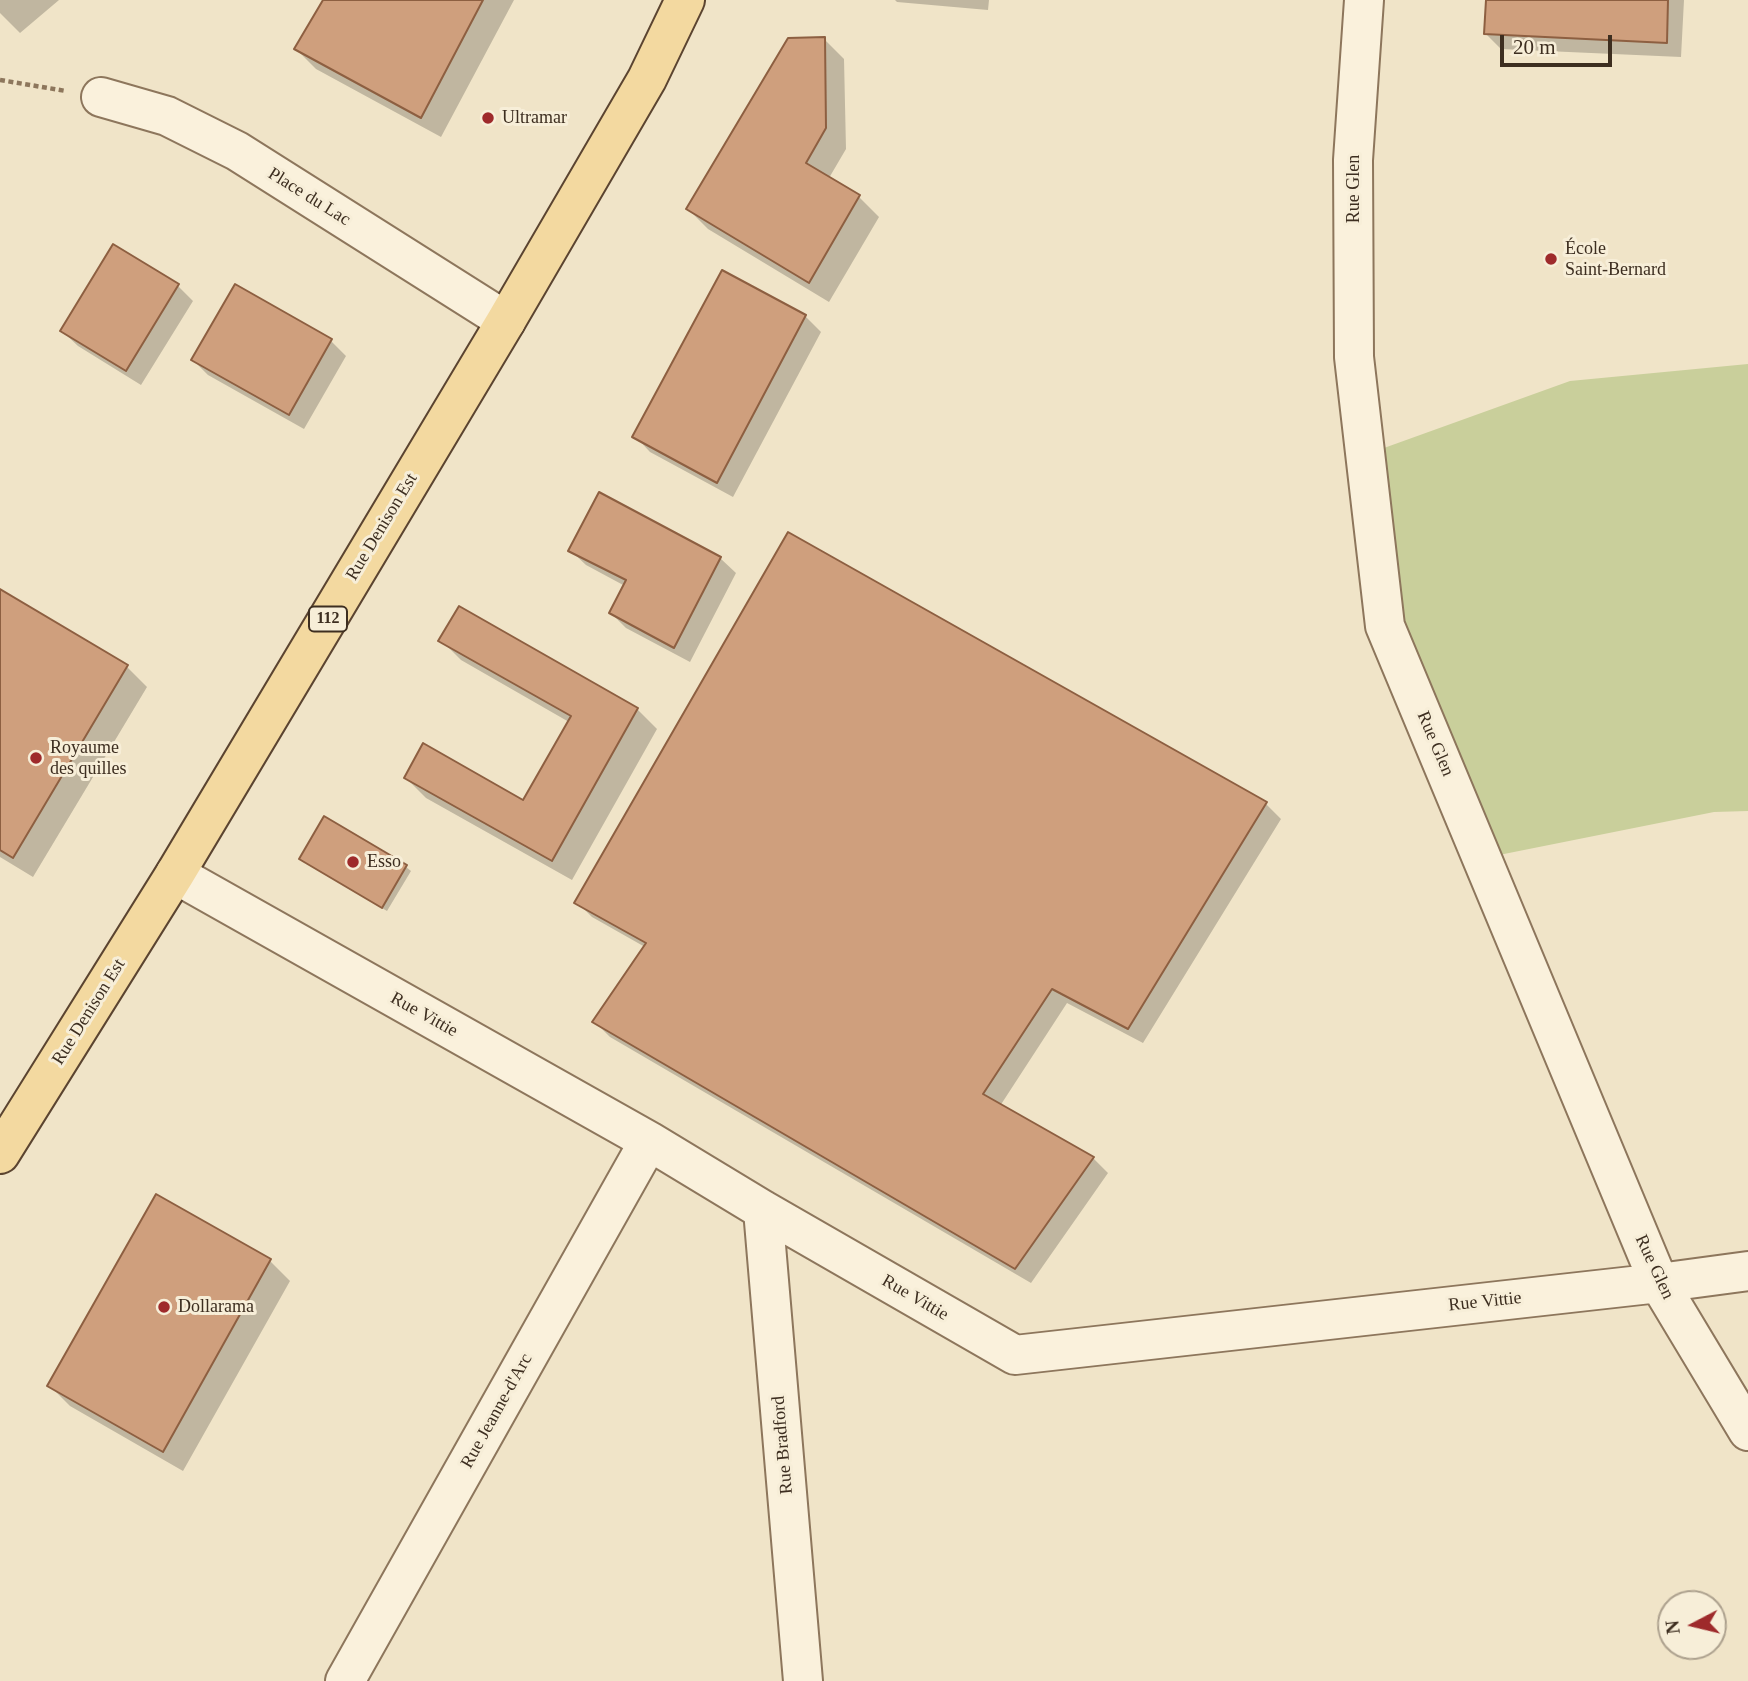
<!DOCTYPE html>
<meta charset="utf-8">
<style>
body{margin:0}
#map{position:relative;width:1748px;height:1681px;overflow:hidden;background:#f0e4c8;font-family:"Times New Roman",serif}
canvas{display:block}
.north{position:absolute;left:1657px;top:1590px;width:70px;height:70px;box-sizing:border-box;background:#f7eed8;border:2px solid #ada18e;border-radius:50%;rotate:263deg;font-size:19px;font-weight:700;line-height:28px;text-align:center;color:#3d2e20}
.north::after{content:'';display:block;margin:auto;width:24px;height:32px;background:#9e2a2b;clip-path:polygon(50% 0,100% 100%,50% 72%,0 100%)}
.scale{position:absolute;left:1500px;top:35px;width:112px;height:32px;box-sizing:border-box;border:4px solid #3d2e20;border-top:0;padding-left:9px;font-size:21px;line-height:24px;white-space:nowrap;color:#3d2e20;-webkit-text-stroke:5px #f7eed8;paint-order:stroke}
</style>
<div id="map">
<canvas width="1748" height="1681"></canvas>
<div class="north">N</div>
<div class="scale">20 m</div>
</div>
<script>
const ctx = document.querySelector('canvas').getContext('2d');
ctx.lineJoin = 'round';
function paint(path, color) {
  ctx.fillStyle = color;
  ctx.fill(path, 'evenodd');
}
function stroke(path, color, width, dash) {
  ctx.strokeStyle = color;
  ctx.lineWidth = width;
  ctx.lineCap = dash ? 'butt' : 'round';
  ctx.setLineDash(dash || []);
  ctx.stroke(path);
}
function write(font, color, halo, rows, align = 'center') {
  ctx.font = font + ' "Times New Roman",serif';
  ctx.lineWidth = 6;
  ctx.setLineDash([]);
  ctx.textBaseline = 'middle';
  ctx.strokeStyle = halo;
  ctx.fillStyle = color;
  for (const [text, x, y, turn = 0] of rows) {
    ctx.save();
    ctx.translate(x, y);
    ctx.rotate((+turn || 0) * Math.PI / 180);
    ctx.textAlign = isNaN(turn) ? turn : align;
    if (halo) ctx.strokeText(text, 0, 0);
    ctx.fillText(text, 0, 0);
    ctx.restore();
  }
}
const green = new Path2D(`
 M 1748,364 L 1748,811 L 1714,812 L 1464,862 L 1359,457 L 1570,381 Z`);
const shadow = new Path2D(`
 M 0,0 L 59,0 L 20,33 L 0,13 Z
 M 325,0 L 514,0 L 441,137 L 316,69 L 296,49 Z
 M 895,0 L 989,0 L 988,10 L 897,2 Z
 M 1487,0 L 1684,0 L 1681,57 L 1501,49 L 1486,34 Z
 M 824,39 L 844,59 L 846,149 L 829,178 L 859,197 L 879,217 L 829,302 L 708,229 L 688,209 Z
 M 722,272 L 805,316 L 821,332 L 733,497 L 650,452 L 635,436 Z
 M 178,286 L 193,301 L 141,385 L 78,346 L 62,331 Z
 M 331,341 L 346,356 L 304,429 L 208,375 L 193,360 Z
 M 570,550 L 720,558 L 736,573 L 690,662 L 626,628 L 611,613 L 625,586 L 586,565 Z
 M 0,591 L 127,667 L 147,687 L 33,877 L 0,857 Z
 M 441,640 L 637,709 L 657,729 L 572,880 L 426,798 L 406,778 L 524,803 L 569,722 L 461,660 Z
 M 1266,804 L 1281,819 L 1143,1043 L 1067,1003 L 1000,1106 L 1093,1158 L 1108,1173 L 1031,1283 L 610,1037 L 595,1022 L 645,947 L 592,917 L 577,902 Z
 M 325,819 L 406,867 L 411,871 L 387,911 L 306,863 L 301,858 Z
 M 157,1196 L 270,1261 L 290,1281 L 183,1471 L 70,1406 L 50,1386 Z`);
const building = new Path2D(`
 M 323,0 L 483,0 L 421,118 L 294,49 Z
 M 1486,0 L 1668,0 L 1667,43 L 1484,34 Z
 M 825,37 L 826,128 L 806,163 L 860,195 L 809,283 L 686,209 L 788,38 Z
 M 113,244 L 179,284 L 126,371 L 60,331 Z
 M 722,270 L 806,315 L 717,483 L 632,437 Z
 M 235,284 L 332,339 L 289,415 L 191,360 Z
 M 599,492 L 721,557 L 674,648 L 609,613 L 626,580 L 568,551 Z
 M 788,532 L 1267,802 L 1128,1029 L 1052,989 L 983,1094 L 1094,1157 L 1015,1269 L 592,1022 L 646,943 L 574,903 Z
 M 0,589 L 128,665 L 13,858 L 0,850 Z
 M 459,606 L 638,708 L 552,861 L 404,778 L 423,743 L 523,800 L 571,716 L 438,641 Z
 M 324,816 L 407,865 L 382,908 L 299,859 Z
 M 156,1194 L 271,1259 L 163,1452 L 47,1386 Z`);
const path = new Path2D(`
 M 0,80 L 66,91`);
const minor = new Path2D(`
 M 1364,0 L 1353,160 L 1354,357 L 1385,626 L 1659,1283 L 1748,1431
 M 101,97 L 167,116 L 237,151 L 506,321
 M 175,874 L 649,1141 L 763,1210 L 1015,1355 L 1659,1283 L 1748,1271
 M 763,1210 L 803,1681
 M 345,1681 L 649,1141`);
const primary = new Path2D(`
 M 0,1154 L 175,874 L 506,321 L 647,79 L 685,0`);
const markers = [
 [488,118,7,"#9e2a2b"],
 [1551,259,7,"#9e2a2b"],
 [36,758,7,"#9e2a2b"],
 [353,862,7,"#9e2a2b"],
 [164,1307,7,"#9e2a2b"]
];
const shields = [
 [328,619,38]
];
const shieldNames = [
 ["112",328,619]
];
const poiNames = [
 ["Ultramar",502,118],
 ["École",1565,249],
 ["Saint-Bernard",1565,270],
 ["Royaume",50,748],
 ["des quilles",50,769],
 ["Esso",367,862],
 ["Dollarama",178,1307]
];
const streetNames = [
 ["Rue Glen",1354,189,-90],
 ["Place du Lac",309,197,32],
 ["Rue Denison Est",382,527,-59],
 ["Rue Glen",1435,744,67],
 ["Rue Denison Est",89,1012,-58],
 ["Rue Vittie",424,1015,29],
 ["Rue Glen",1654,1267,65],
 ["Rue Vittie",915,1298,30],
 ["Rue Vittie",1485,1302,-6],
 ["Rue Jeanne-d'Arc",497,1411,-61],
 ["Rue Bradford",783,1445,-95]
];
paint(green, '#c9cf9b');
paint(shadow, '#0003');
paint(building, '#cf9f7d');
stroke(building, '#8d5f41', 2);
stroke(minor, '#8d765c', 42);
stroke(primary, '#5b4430', 42);
stroke(path, '#8d765c', 4.5, [5, 3.5]);
stroke(minor, '#faf1dc', 38);
stroke(primary, '#f3d9a0', 38);
for (const [x, y, r, color] of markers) {
  const dot = new Path2D();
  dot.arc(x, y, r, 0, 2 * Math.PI);
  ctx.fillStyle = color;
  ctx.fill(dot);
  stroke(dot, '#f7eed8', 2.5);
}
for (const [x, y, w] of shields) {
  const box = new Path2D();
  box.roundRect(x - w / 2, y - 12.5, w, 25, 5);
  ctx.fillStyle = '#f7eed8';
  ctx.fill(box);
  stroke(box, '#3d2e20', 2);
}
write('bold 16px', '#3d2e20', null, shieldNames);
write('18px', '#3d2e20', '#f7eed8', poiNames, 'left');
write('18px', '#3d2e20', '#f7eed8', streetNames);
</script>
